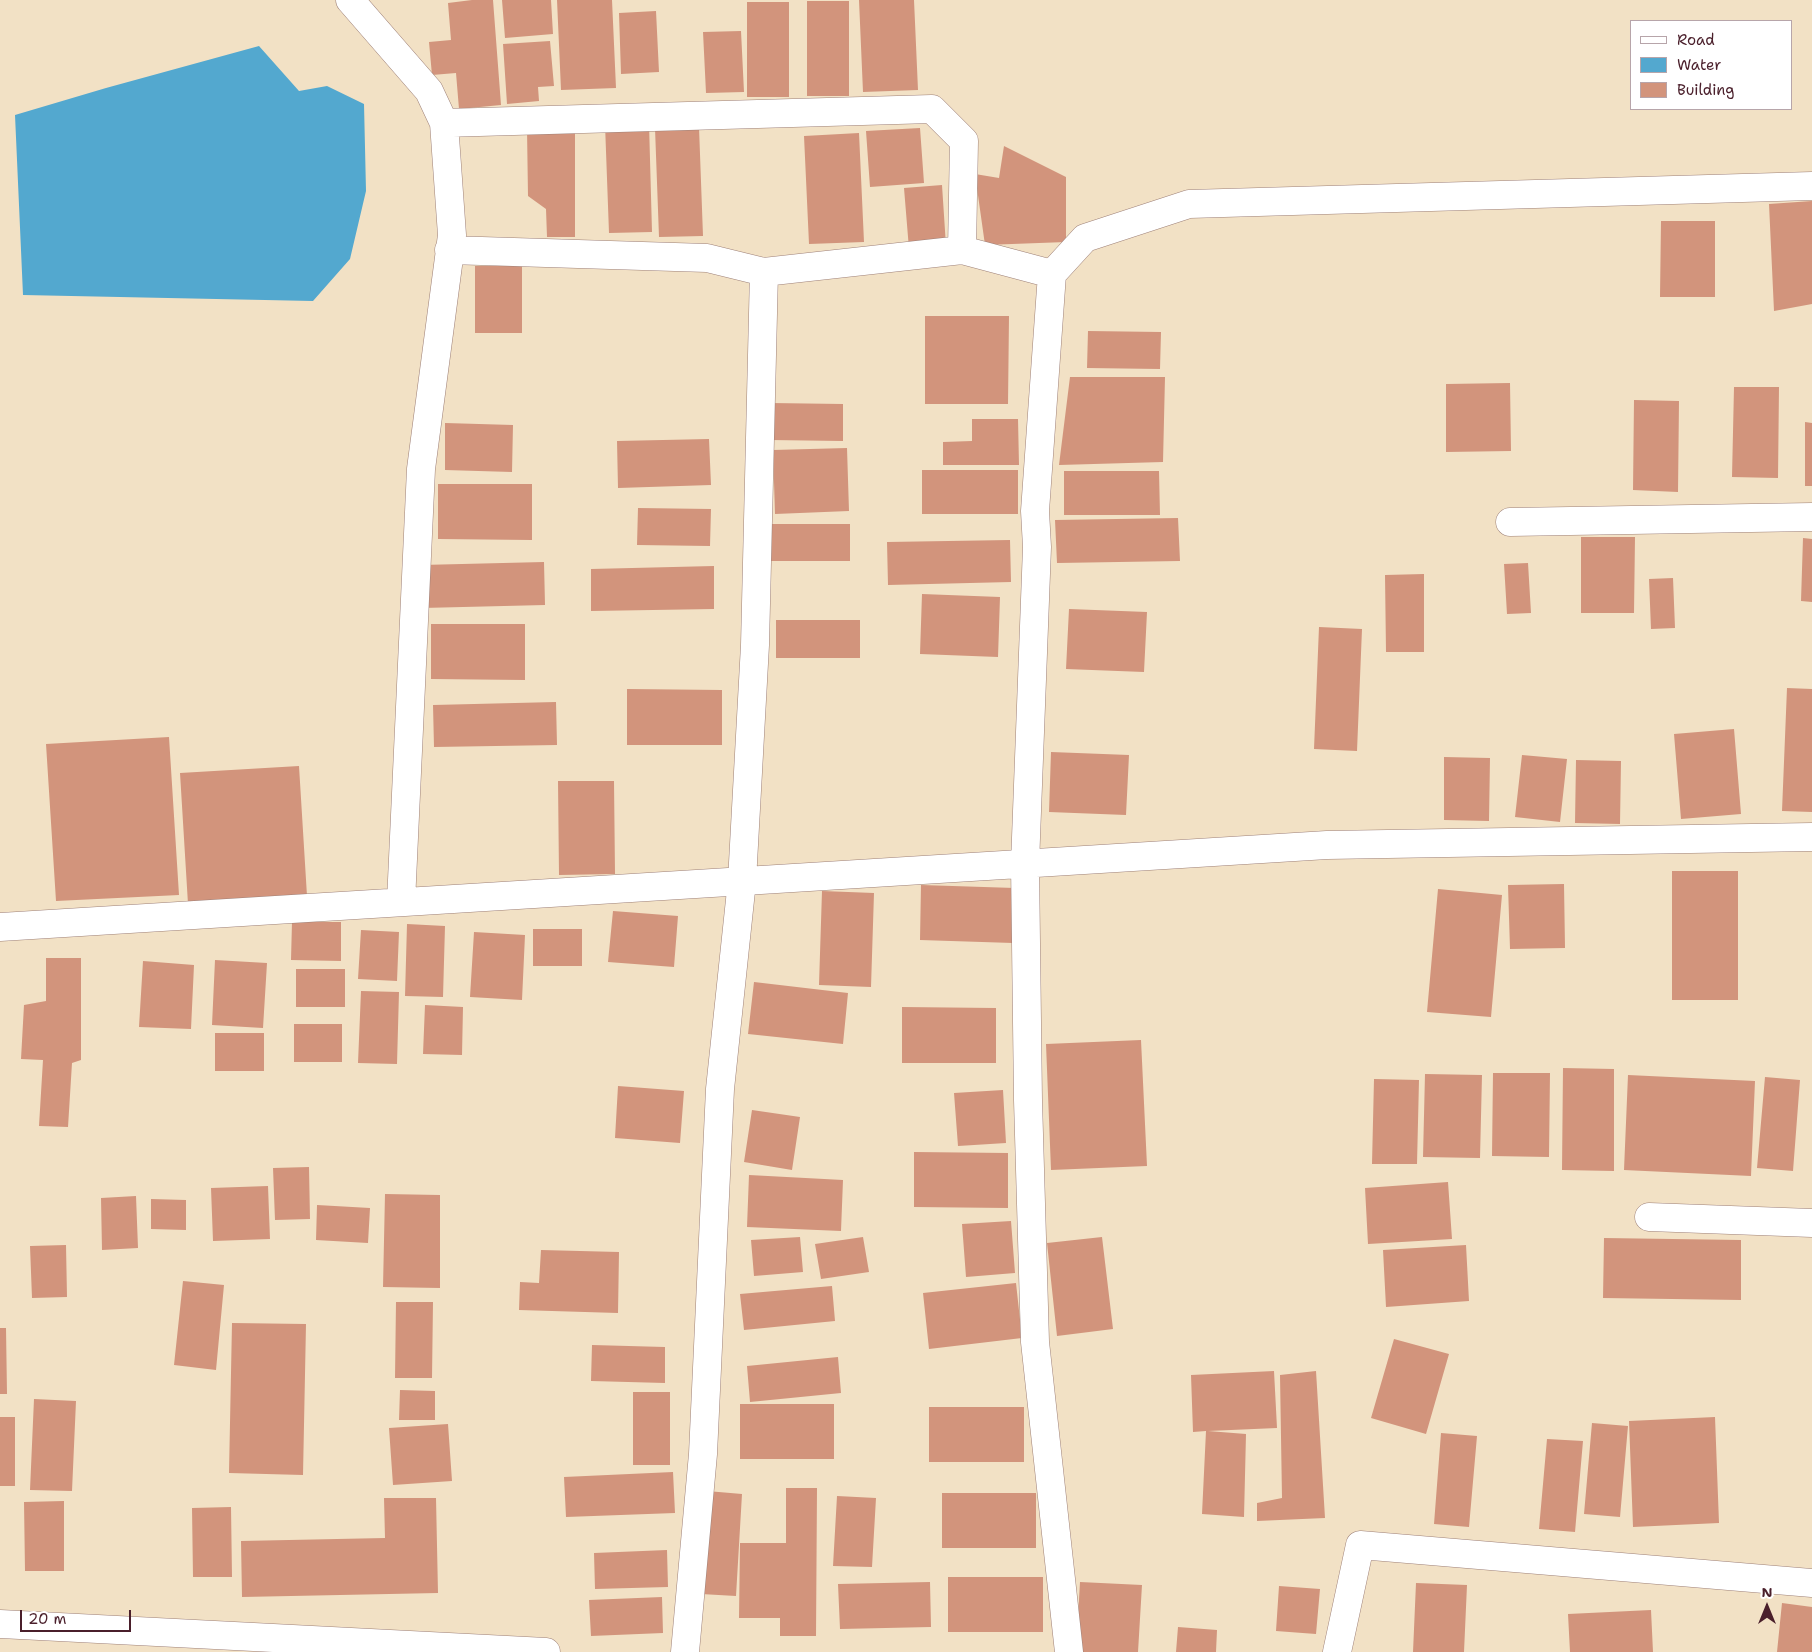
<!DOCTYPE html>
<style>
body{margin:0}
#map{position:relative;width:1812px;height:1652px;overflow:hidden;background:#f2e1c5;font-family:"Shantell Sans",sans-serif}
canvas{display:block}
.legend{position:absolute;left:1630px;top:20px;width:162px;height:90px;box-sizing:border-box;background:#fff;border:1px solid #b7a5aa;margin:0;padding:6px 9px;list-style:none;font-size:15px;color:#4a1f2b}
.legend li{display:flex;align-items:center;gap:10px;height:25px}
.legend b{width:25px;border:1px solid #b7a5aa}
.north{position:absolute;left:1742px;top:1582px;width:50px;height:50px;-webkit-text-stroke:4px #fff;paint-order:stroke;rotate:0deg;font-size:14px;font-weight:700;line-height:20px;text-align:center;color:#4a1f2b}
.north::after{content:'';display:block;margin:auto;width:18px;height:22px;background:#4a1f2b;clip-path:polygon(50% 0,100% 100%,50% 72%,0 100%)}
.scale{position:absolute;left:20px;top:1610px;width:111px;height:22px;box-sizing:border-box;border:2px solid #4a1f2b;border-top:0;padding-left:6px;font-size:15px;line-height:18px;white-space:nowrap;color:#4a1f2b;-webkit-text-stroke:4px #fff;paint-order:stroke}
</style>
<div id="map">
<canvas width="1812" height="1652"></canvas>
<ul class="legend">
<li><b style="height:6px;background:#fff"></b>Road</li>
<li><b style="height:14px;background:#53a8cf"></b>Water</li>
<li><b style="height:14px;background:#d2947c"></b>Building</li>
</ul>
<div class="north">N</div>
<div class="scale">20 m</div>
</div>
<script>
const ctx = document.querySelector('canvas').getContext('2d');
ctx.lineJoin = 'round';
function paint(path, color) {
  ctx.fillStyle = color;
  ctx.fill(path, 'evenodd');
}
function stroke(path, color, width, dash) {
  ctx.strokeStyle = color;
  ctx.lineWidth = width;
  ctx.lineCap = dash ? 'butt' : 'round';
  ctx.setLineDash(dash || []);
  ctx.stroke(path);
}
const water = new Path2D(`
 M 259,46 L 299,91 L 327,86 L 364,104 L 366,191 L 350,259 L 313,301 L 23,295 L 15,115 L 106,88 Z`);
const building = new Path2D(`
 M 472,0 L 493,0 L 501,105 L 459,109 L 456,73 L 432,75 L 429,42 L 451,40 L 448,3 Z
 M 502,0 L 551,0 L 553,34 L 505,38 Z
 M 557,0 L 612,0 L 616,88 L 561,90 Z
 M 859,0 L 914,0 L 918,90 L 863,92 Z
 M 807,1 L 849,1 L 849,96 L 807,96 Z
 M 747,2 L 789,2 L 789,97 L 747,97 Z
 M 656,11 L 659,72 L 621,74 L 619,13 Z
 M 741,31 L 744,92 L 706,93 L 703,32 Z
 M 550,41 L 554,86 L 538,87 L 539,101 L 507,104 L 503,44 Z
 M 649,123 L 652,232 L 609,233 L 605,124 Z
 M 699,127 L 703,236 L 659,237 L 655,128 Z
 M 920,128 L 924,183 L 870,187 L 866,131 Z
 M 527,129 L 575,129 L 575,237 L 547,237 L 546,209 L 528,196 Z
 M 859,133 L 864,242 L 809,244 L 804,136 Z
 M 1004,146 L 1066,177 L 1066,242 L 985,245 L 975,174 L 999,178 Z
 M 942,185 L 946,246 L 909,249 L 904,188 Z
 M 1812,201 L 1812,304 L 1774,311 L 1769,204 Z
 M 1661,221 L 1715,221 L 1715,297 L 1660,297 Z
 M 475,266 L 522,266 L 522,333 L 475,333 Z
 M 925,316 L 1009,316 L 1008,404 L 925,404 Z
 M 1088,331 L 1161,332 L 1160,369 L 1087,368 Z
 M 1070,377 L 1165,377 L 1163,462 L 1059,465 Z
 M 1510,383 L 1511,451 L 1446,452 L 1446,384 Z
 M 1734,387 L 1779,387 L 1778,478 L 1732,477 Z
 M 1634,400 L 1679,401 L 1678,492 L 1633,490 Z
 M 770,403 L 843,404 L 843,441 L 770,440 Z
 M 972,419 L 1018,419 L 1019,465 L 943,465 L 943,442 L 972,441 Z
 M 1805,422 L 1812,423 L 1812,486 L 1805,486 Z
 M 445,423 L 513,425 L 512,472 L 445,470 Z
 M 709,439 L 711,485 L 618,488 L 617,441 Z
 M 847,448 L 849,511 L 775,514 L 773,450 Z
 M 922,470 L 1018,470 L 1018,514 L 922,514 Z
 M 1064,471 L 1159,471 L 1160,515 L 1064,515 Z
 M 438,484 L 532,484 L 532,540 L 438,539 Z
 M 638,508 L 711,509 L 710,546 L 637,545 Z
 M 1178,518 L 1180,561 L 1057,563 L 1055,520 Z
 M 766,524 L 850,524 L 850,561 L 766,561 Z
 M 1581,537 L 1635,537 L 1634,613 L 1581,613 Z
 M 1803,538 L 1812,539 L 1812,602 L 1801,601 Z
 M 1010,540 L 1011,582 L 888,585 L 887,542 Z
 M 544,562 L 545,605 L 422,608 L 421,565 Z
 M 1528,563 L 1531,613 L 1507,614 L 1504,564 Z
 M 714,566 L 714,609 L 591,611 L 591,569 Z
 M 1424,574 L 1424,652 L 1386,652 L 1385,575 Z
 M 1673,578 L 1675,628 L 1651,629 L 1649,579 Z
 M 922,594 L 1000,597 L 998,657 L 920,654 Z
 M 1069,609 L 1147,612 L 1144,672 L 1066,669 Z
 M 776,620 L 860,620 L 860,658 L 776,658 Z
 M 431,624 L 525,624 L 525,680 L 431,679 Z
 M 1319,627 L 1362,629 L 1357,751 L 1314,749 Z
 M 1787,688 L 1812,689 L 1812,812 L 1782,811 Z
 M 627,689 L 722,690 L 722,745 L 627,745 Z
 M 556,702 L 557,745 L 434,747 L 433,705 Z
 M 1734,729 L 1741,814 L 1681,819 L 1674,734 Z
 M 169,737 L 179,895 L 56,901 L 46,744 Z
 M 1051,752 L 1129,755 L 1126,815 L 1049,812 Z
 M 1522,755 L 1567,759 L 1560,822 L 1515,817 Z
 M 1444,757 L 1490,758 L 1489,821 L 1444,820 Z
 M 1576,760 L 1621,761 L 1620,824 L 1575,823 Z
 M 299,766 L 307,896 L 188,904 L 180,773 Z
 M 558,781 L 614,781 L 615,874 L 559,875 Z
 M 1672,871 L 1738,871 L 1738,1000 L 1672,1000 Z
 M 1564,884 L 1565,948 L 1510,949 L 1508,885 Z
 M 921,885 L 1015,888 L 1013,943 L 920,940 Z
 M 1438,889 L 1502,895 L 1491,1017 L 1427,1012 Z
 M 822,891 L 874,893 L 871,987 L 819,985 Z
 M 613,911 L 678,916 L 674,967 L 608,962 Z
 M 292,922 L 341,922 L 341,961 L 291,960 Z
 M 407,924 L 445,926 L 443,997 L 405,996 Z
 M 533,929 L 582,929 L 582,966 L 533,966 Z
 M 361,930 L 399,932 L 397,981 L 358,979 Z
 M 474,932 L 525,935 L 522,1000 L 470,997 Z
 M 46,958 L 81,958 L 81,1060 L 72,1063 L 68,1127 L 39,1126 L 43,1060 L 21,1059 L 24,1005 L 46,1001 Z
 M 215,960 L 267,963 L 263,1028 L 212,1025 Z
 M 143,961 L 194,965 L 191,1029 L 139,1027 Z
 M 296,969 L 345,969 L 345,1007 L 296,1007 Z
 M 754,982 L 848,993 L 843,1044 L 748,1034 Z
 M 361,991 L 399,992 L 397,1064 L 358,1063 Z
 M 425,1005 L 463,1007 L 462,1055 L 423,1054 Z
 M 902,1007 L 996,1008 L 996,1063 L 902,1063 Z
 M 294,1024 L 342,1024 L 342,1062 L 294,1062 Z
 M 215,1033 L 264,1033 L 264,1071 L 215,1071 Z
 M 1141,1040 L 1147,1166 L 1051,1170 L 1046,1044 Z
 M 1563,1068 L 1614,1069 L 1614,1171 L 1562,1170 Z
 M 1493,1073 L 1550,1073 L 1549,1157 L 1492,1156 Z
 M 1425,1074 L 1482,1075 L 1480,1158 L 1423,1157 Z
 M 1628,1075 L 1755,1081 L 1751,1176 L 1624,1170 Z
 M 1765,1077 L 1800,1080 L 1793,1171 L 1757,1168 Z
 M 1374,1079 L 1419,1080 L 1417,1164 L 1372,1164 Z
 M 618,1086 L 684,1091 L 680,1143 L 615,1138 Z
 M 1003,1090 L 1006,1143 L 958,1146 L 954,1093 Z
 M 752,1110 L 800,1117 L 792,1170 L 744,1162 Z
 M 914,1152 L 1008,1153 L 1008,1208 L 914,1207 Z
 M 309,1167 L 310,1219 L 275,1220 L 273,1168 Z
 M 749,1175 L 843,1180 L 841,1231 L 747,1227 Z
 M 1448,1182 L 1452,1239 L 1368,1244 L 1365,1188 Z
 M 268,1186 L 270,1239 L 213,1241 L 211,1188 Z
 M 385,1194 L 440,1195 L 440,1288 L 383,1287 Z
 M 136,1196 L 138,1248 L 102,1250 L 101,1198 Z
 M 151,1199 L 186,1200 L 186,1230 L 151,1229 Z
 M 317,1205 L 370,1208 L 368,1243 L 316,1240 Z
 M 1011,1221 L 1015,1273 L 966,1277 L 962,1224 Z
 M 800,1237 L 803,1272 L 754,1276 L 751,1240 Z
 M 863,1237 L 869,1272 L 821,1279 L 815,1244 Z
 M 1102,1237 L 1113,1329 L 1057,1336 L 1047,1243 Z
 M 1604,1238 L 1741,1240 L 1741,1300 L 1603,1298 Z
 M 66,1245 L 67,1297 L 32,1298 L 30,1246 Z
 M 1466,1245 L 1469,1301 L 1386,1307 L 1383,1250 Z
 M 541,1250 L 619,1252 L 618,1313 L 519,1310 L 520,1282 L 539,1283 Z
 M 183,1281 L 224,1285 L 216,1370 L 174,1365 Z
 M 1016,1283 L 1022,1338 L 929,1349 L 923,1293 Z
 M 832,1286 L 835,1321 L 744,1330 L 740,1294 Z
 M 396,1302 L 433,1302 L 432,1378 L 395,1378 Z
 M 232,1323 L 306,1324 L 303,1475 L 229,1473 Z
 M 0,1328 L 6,1328 L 7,1394 L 0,1394 Z
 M 1394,1339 L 1449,1354 L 1426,1434 L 1371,1418 Z
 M 592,1345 L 665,1347 L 665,1383 L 591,1381 Z
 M 838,1357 L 841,1393 L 750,1402 L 747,1366 Z
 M 1274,1371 L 1277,1428 L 1208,1431 L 1246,1434 L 1244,1517 L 1202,1514 L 1206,1431 L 1193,1432 L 1191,1375 Z
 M 1316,1371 L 1325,1518 L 1257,1521 L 1257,1503 L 1282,1498 L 1280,1375 Z
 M 400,1390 L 435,1391 L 435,1420 L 399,1420 Z
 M 633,1392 L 670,1392 L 670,1465 L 633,1465 Z
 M 34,1399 L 76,1401 L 72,1491 L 30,1490 Z
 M 740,1404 L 834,1404 L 834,1459 L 740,1459 Z
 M 929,1407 L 1024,1407 L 1024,1462 L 929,1462 Z
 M 0,1417 L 15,1417 L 15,1486 L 0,1486 Z
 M 1715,1417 L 1719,1523 L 1633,1527 L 1629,1421 Z
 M 1592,1423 L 1628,1426 L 1620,1517 L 1584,1514 Z
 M 448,1424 L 452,1481 L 393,1485 L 389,1428 Z
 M 1441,1433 L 1477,1436 L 1469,1527 L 1434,1524 Z
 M 1547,1439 L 1583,1441 L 1575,1532 L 1539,1529 Z
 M 673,1472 L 675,1513 L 566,1517 L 564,1477 Z
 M 786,1488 L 817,1488 L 816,1636 L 780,1636 L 780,1618 L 739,1618 L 740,1543 L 786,1543 Z
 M 707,1491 L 742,1494 L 736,1596 L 701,1594 Z
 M 942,1493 L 1036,1493 L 1036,1548 L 942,1548 Z
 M 837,1496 L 876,1498 L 872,1567 L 833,1566 Z
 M 384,1498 L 436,1498 L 438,1593 L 242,1597 L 241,1541 L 385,1538 Z
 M 64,1501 L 64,1571 L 25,1571 L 24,1502 Z
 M 231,1507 L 232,1577 L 193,1577 L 192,1508 Z
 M 667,1550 L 668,1587 L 595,1589 L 594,1553 Z
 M 948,1577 L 1043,1577 L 1043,1632 L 948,1632 Z
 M 930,1582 L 931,1627 L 840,1629 L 838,1584 Z
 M 1080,1582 L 1142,1585 L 1138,1652 L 1076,1652 Z
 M 1416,1583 L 1467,1585 L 1464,1652 L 1413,1652 Z
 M 1279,1586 L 1320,1589 L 1316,1634 L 1276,1631 Z
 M 662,1597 L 663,1633 L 591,1636 L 589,1600 Z
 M 1782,1603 L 1812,1607 L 1812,1652 L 1777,1652 Z
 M 1651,1610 L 1653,1652 L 1570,1652 L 1568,1614 Z
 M 1178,1627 L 1217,1630 L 1216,1652 L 1176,1652 Z`);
const minor = new Path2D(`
 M 350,0 L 429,91 L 444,123 L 452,235 L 421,469 L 401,902
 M 444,123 L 932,109 L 964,141 L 962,250
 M 449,250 L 707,258 L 764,272
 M 1510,522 L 1812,517
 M 0,927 L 1327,845 L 1812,837
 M 1649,1217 L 1812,1223
 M 685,1652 L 703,1454 L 720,1089 L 742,881 L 755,645 L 764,272 L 962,250 L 1052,274
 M 1069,1652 L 1035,1342 L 1028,1100 L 1025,864 L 1037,547 L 1035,511 L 1052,274 L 1085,238 L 1189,204 L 1812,186
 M 1337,1652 L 1360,1545 L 1812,1583`);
const primary = new Path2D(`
 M 0,1624 L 546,1652`);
paint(water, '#53a8cf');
paint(building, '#d2947c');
stroke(minor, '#9e8078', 29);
stroke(primary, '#9e8078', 29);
stroke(minor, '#fff', 28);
stroke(primary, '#fff', 28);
</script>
